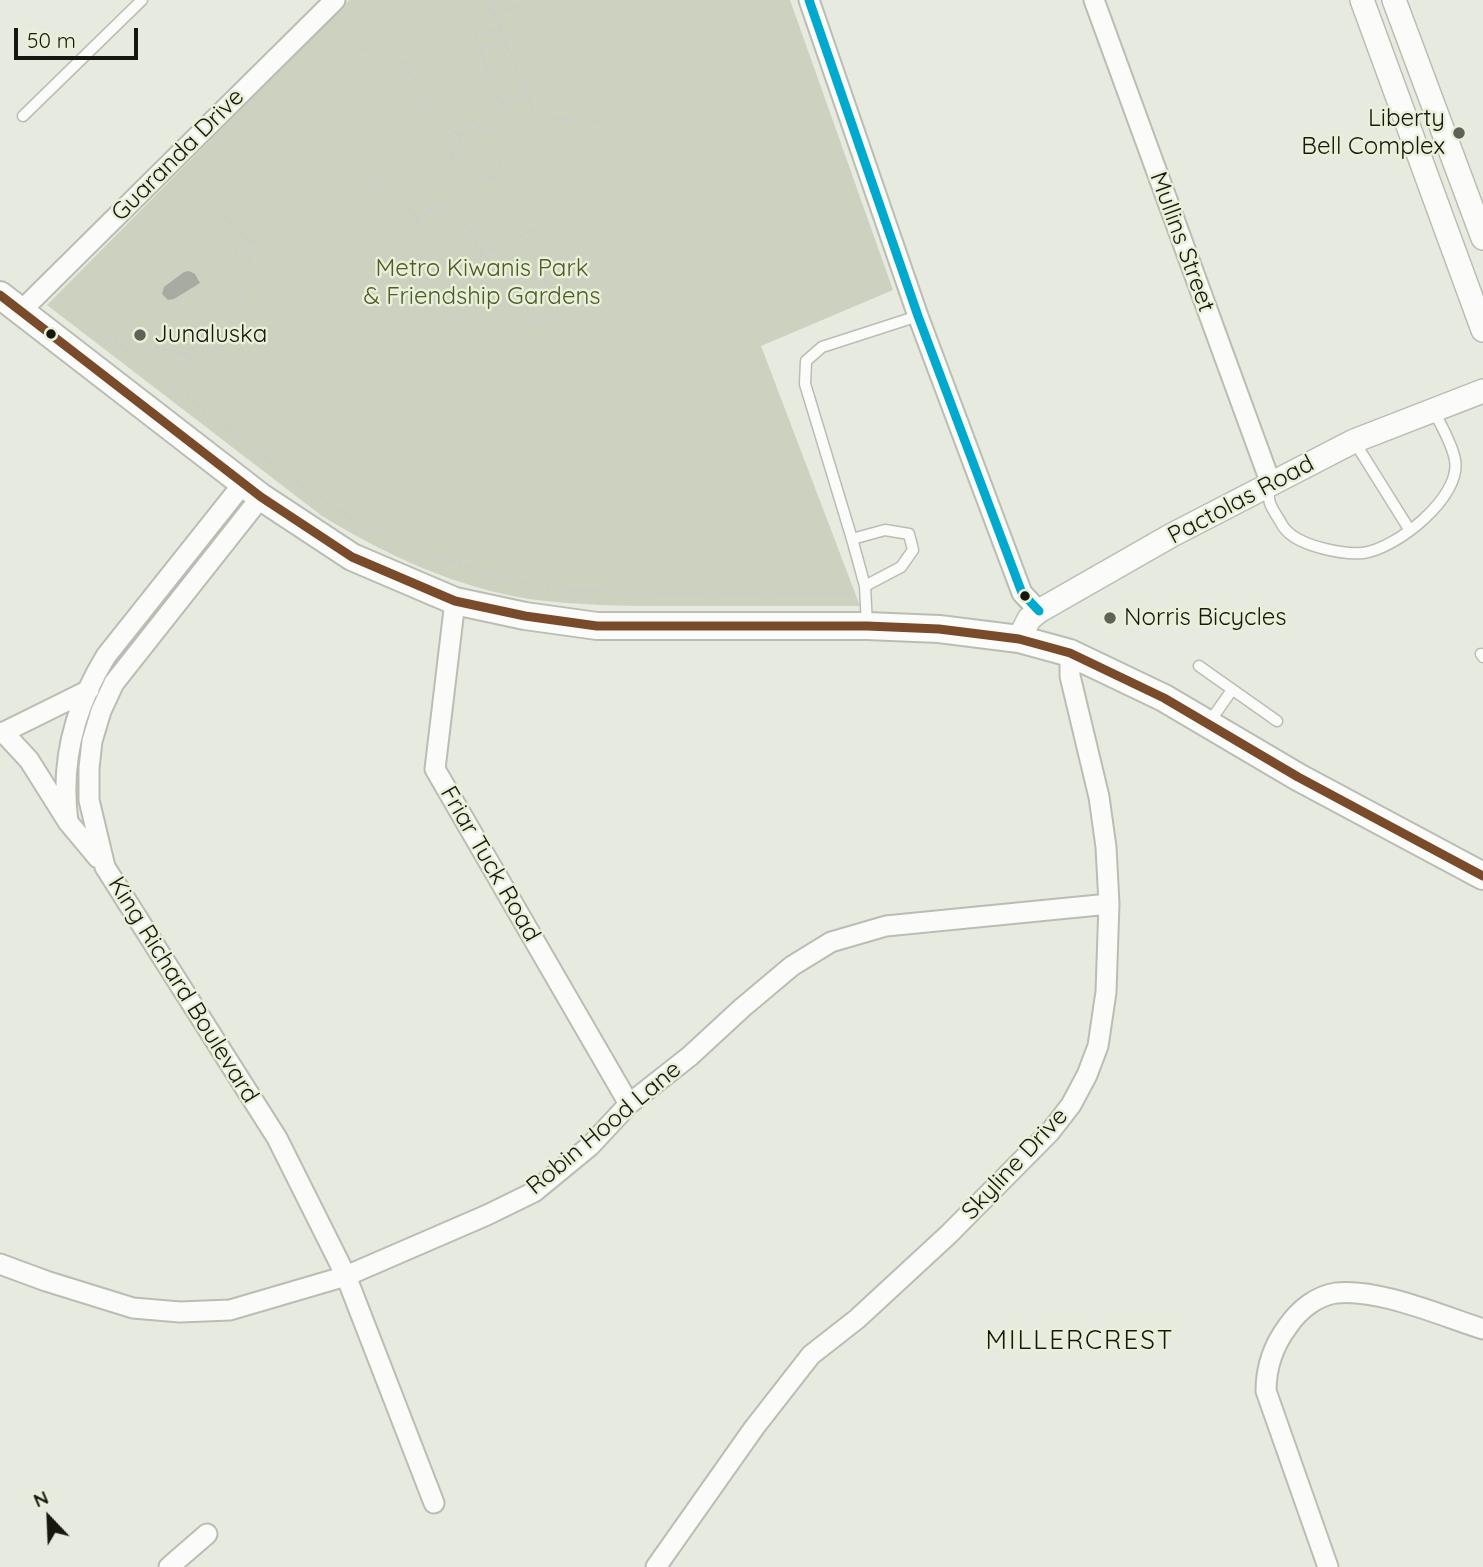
<!DOCTYPE html>
<style>
body{margin:0}
#map{position:relative;width:1483px;height:1567px;overflow:hidden;background:#e7eade;font-family:Quicksand,sans-serif}
canvas{display:block}
.north{position:absolute;left:14px;top:1483px;width:70px;height:70px;-webkit-text-stroke:5px #e9f0d8;paint-order:stroke;rotate:337deg;font-size:19px;font-weight:700;line-height:28px;text-align:center;color:#161810}
.north::after{content:'';display:block;margin:auto;width:24px;height:32px;background:#161810;clip-path:polygon(50% 0,100% 100%,50% 72%,0 100%)}
.scale{position:absolute;left:14px;top:28px;width:124px;height:32px;box-sizing:border-box;border:4px solid #161810;border-top:0;padding-left:9px;font-size:21px;line-height:24px;white-space:nowrap;color:#161810;-webkit-text-stroke:5px #e9f0d8;paint-order:stroke}
</style>
<div id="map">
<canvas width="1483" height="1567"></canvas>
<div class="north">N</div>
<div class="scale">50 m</div>
</div>
<script>
const ctx = document.querySelector('canvas').getContext('2d');
ctx.lineJoin = 'round';
function paint(path, color) {
  ctx.fillStyle = color;
  ctx.fill(path, 'evenodd');
}
function stroke(path, color, width, dash) {
  ctx.strokeStyle = color;
  ctx.lineWidth = width;
  ctx.lineCap = dash ? 'butt' : 'round';
  ctx.setLineDash(dash || []);
  ctx.stroke(path);
}
function write(font, color, halo, rows, align = 'center') {
  ctx.font = font + ' Quicksand,sans-serif';
  ctx.lineWidth = 5;
  ctx.setLineDash([]);
  ctx.textBaseline = 'middle';
  ctx.strokeStyle = halo;
  ctx.fillStyle = color;
  for (const [text, x, y, turn = 0] of rows) {
    ctx.save();
    ctx.translate(x, y);
    ctx.rotate((+turn || 0) * Math.PI / 180);
    ctx.textAlign = isNaN(turn) ? turn : align;
    if (halo) ctx.strokeText(text, 0, 0);
    ctx.fillText(text, 0, 0);
    ctx.restore();
  }
}
const green = new Path2D(`
 M 349,0 L 790,0 L 893,290 L 761,346 L 860,606 C 801,606 742,606 684,606 C 632,606 581,606 529,599 C 455,587 386,555 322,516 L 47,305 Z`);
const building = new Path2D(`
 M 189,271 L 195,274 L 200,283 L 174,299 L 168,300 L 162,294 L 164,287 L 184,272 Z`);
const path = new Path2D(`
 M 494,15 L 520,5
 M 500,28 L 536,117 L 629,124
 M 474,37 L 500,28 L 487,0
 M 505,41 L 480,49 L 500,103 L 527,95
 M 360,48 L 406,64 L 414,77 L 425,106 L 435,119 L 462,136 L 451,158 L 492,181 L 512,142 L 472,123 L 462,136
 M 368,180 L 410,208 L 419,222
 M 416,217 L 442,204 L 459,209 L 470,236 L 481,251 L 486,268 L 523,278 L 514,282 L 536,326 L 562,314 L 540,270 L 523,278
 M 481,251 L 501,249 L 524,234 L 541,228 L 550,236
 M 199,276 L 258,238
 M 62,295 L 65,302 L 308,491 L 367,528 L 419,550 L 488,574 L 539,586 L 573,590 L 677,594 L 854,593
 M 135,341 L 179,354 L 186,353 C 197,339 207,338 223,341 C 237,314 251,274 251,244 L 185,174
 M 186,353 L 192,358 C 207,357 215,353 223,341`);
const service = new Path2D(`
 M 23,116 L 142,0
 M 1354,441 L 1409,529
 M 1270,488 C 1266,500 1272,508 1278,518 C 1281,522 1283,528 1287,531 C 1301,546 1343,555 1363,553 C 1396,549 1462,497 1455,460 C 1452,443 1441,426 1434,411
 M 852,539 L 865,586 L 867,625
 M 865,586 L 901,567 L 913,550 L 909,534 L 885,530 L 852,539 L 805,384 L 806,361 L 822,347 L 918,316
 M 1481,654 L 1483,657
 M 1199,666 L 1277,721
 M 1208,724 L 1232,690`);
const minor = new Path2D(`
 M 809,0 L 918,316 L 1022,593 L 1039,611
 M 1094,0 L 1271,484
 M 21,311 L 335,0
 M 261,497 L 114,683 L 101,711 L 92,741 L 89,768 L 89,800 L 105,867 L 277,1138 L 346,1276 L 434,1503
 M 455,601 L 435,769 L 629,1104
 M 3,732 L 29,760 L 68,822 L 98,858
 M 0,734 L 89,690
 M 68,822 C 60,762 74,708 106,656 L 242,485
 M 0,1264 L 46,1281 L 133,1308 L 180,1312 L 230,1310 L 346,1276 L 487,1215 L 534,1192 L 590,1146 L 629,1104 L 690,1056 L 742,1008 L 792,966 L 831,942 L 886,926 L 1109,904
 M 169,1567 L 207,1534
 M 656,1567 L 754,1428 L 811,1355 L 857,1319 L 949,1234 L 1050,1132 L 1071,1105 L 1087,1075 L 1098,1046 L 1106,992 L 1109,904 L 1106,847 L 1099,797 L 1070,676 L 1070,653
 M 1328,1567 L 1266,1391 C 1266,1366 1273,1346 1288,1326 C 1299,1310 1316,1296 1336,1293 C 1378,1288 1442,1316 1483,1329`);
const tertiary = new Path2D(`
 M 1362,0 L 1483,330
 M 1394,0 L 1483,238
 M 1019,639 L 1029,619 L 1039,611 L 1172,535 L 1354,441 L 1483,391`);
const secondary = new Path2D(`
 M 0,295 L 261,497 L 352,557 L 455,601 L 525,616 L 597,626 L 867,626 L 939,629 L 1019,639 L 1070,653 L 1164,698 L 1298,777 L 1483,876`);
const bus1 = new Path2D(`
 M 0,295 L 261,497 L 352,557 L 455,601 L 525,616 L 597,626 L 867,626 L 939,629 L 1019,639 L 1070,653 L 1164,698 L 1298,777 L 1483,876`);
const bus2 = new Path2D(`
 M 809,0 L 918,316 L 1022,593 L 1039,611`);
const markers = [
 [1459,133,7,"#5f6258"],
 [51,334,6,"#161810"],
 [140,335,7,"#5f6258"],
 [1025,596,6,"#161810"],
 [1110,618,7,"#5f6258"]
];
const poiNames = [
 ["Liberty",1445,119,"right"],
 ["Bell Complex",1445,147,"right"],
 ["Junaluska",154,335],
 ["Norris Bicycles",1124,618]
];
const streetNames = [
 ["Guaranda Drive",178,155,-45],
 ["Mullins Street",1182,242,70],
 ["Pactolas Road",1241,500,-28],
 ["Friar Tuck Road",490,864,60],
 ["King Richard Boulevard",183,990,58],
 ["Robin Hood Lane",604,1128,-40],
 ["Skyline Drive",1015,1164,-47]
];
const parkNames = [
 ["Metro Kiwanis Park",482,269],
 ["& Friendship Gardens",482,297]
];
const neighbourhoodNames = [
 ["MILLERCREST",1080,1341]
];
paint(green, '#ccd1c0');
paint(building, '#a8aba2');
stroke(service, '#babdb3', 13);
stroke(minor, '#babdb3', 23);
stroke(tertiary, '#babdb3', 26);
stroke(secondary, '#babdb3', 30);
stroke(path, '#cccdca', 2.5, [3.5, 3.5]);
stroke(service, '#fbfcfa', 10);
stroke(minor, '#fbfcfa', 19);
stroke(tertiary, '#fbfcfa', 23);
stroke(secondary, '#fbfcfa', 26);
stroke(bus1, '#7a4b2a', 9);
stroke(bus2, '#00a9ce', 9);
for (const [x, y, r, color] of markers) {
  const dot = new Path2D();
  dot.arc(x, y, r, 0, 2 * Math.PI);
  ctx.fillStyle = color;
  ctx.fill(dot);
  stroke(dot, '#e9f0d8', 2.5);
}
write('24px', '#161810', '#e9f0d8', poiNames, 'left');
write('24px', '#161810', '#e9f0d8', streetNames);
write('24px', '#505b2c', '#e9f0d8', parkNames);
ctx.letterSpacing = '2px';
write('26px', '#161810', '#e9f0d8', neighbourhoodNames);
ctx.letterSpacing = '0px';
</script>
